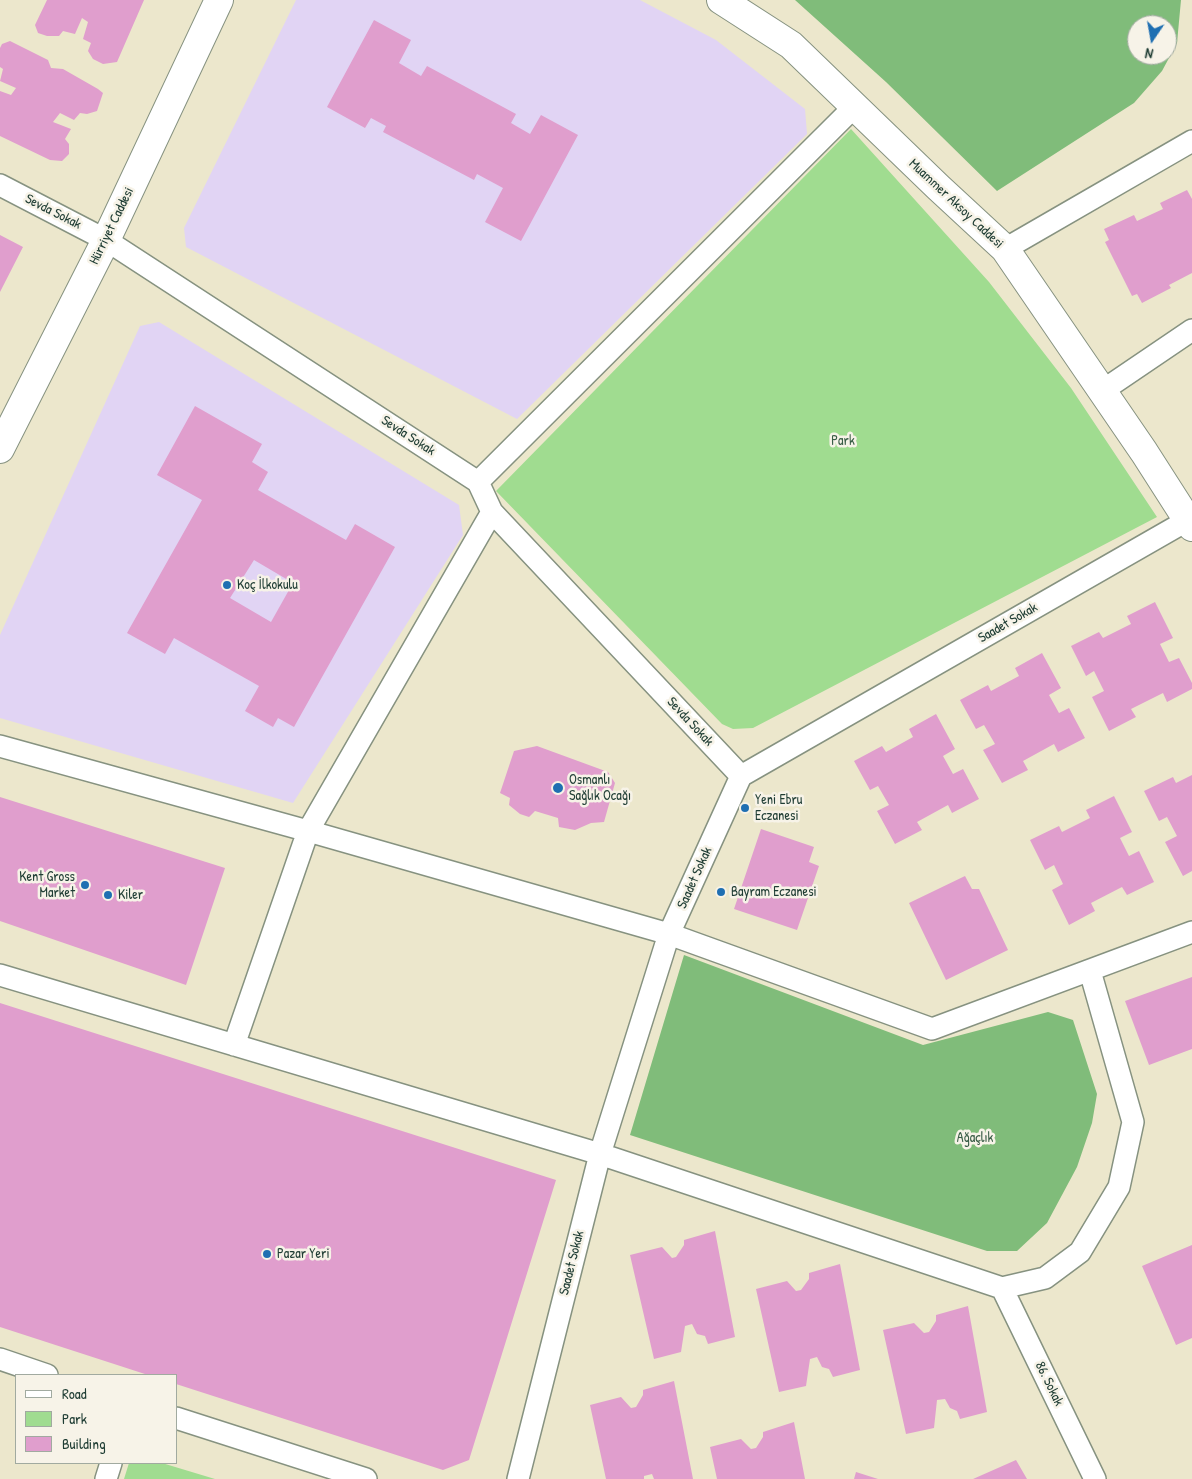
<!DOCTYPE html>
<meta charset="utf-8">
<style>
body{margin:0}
#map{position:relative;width:1192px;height:1479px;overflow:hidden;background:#ece7cc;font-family:"Patrick Hand",sans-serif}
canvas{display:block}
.legend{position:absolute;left:15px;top:1374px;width:162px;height:90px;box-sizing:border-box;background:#f7f3e8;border:1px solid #a1aaa0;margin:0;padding:6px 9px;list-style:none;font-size:15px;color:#1f3d34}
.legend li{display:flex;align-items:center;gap:10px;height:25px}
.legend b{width:25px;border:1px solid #a1aaa0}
.north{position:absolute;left:1127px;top:15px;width:50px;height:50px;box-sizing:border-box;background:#f7f3e8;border:1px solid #a1aaa0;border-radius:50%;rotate:192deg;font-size:14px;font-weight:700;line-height:20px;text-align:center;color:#1f3d34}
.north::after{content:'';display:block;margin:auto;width:18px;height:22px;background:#1f6fb2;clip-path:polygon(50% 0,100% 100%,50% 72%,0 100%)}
</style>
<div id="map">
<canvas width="1192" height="1479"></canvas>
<ul class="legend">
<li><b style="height:6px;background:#fff"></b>Road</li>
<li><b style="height:14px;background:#a0dc90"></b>Park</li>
<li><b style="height:14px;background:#e09ecd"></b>Building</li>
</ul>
<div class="north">N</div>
</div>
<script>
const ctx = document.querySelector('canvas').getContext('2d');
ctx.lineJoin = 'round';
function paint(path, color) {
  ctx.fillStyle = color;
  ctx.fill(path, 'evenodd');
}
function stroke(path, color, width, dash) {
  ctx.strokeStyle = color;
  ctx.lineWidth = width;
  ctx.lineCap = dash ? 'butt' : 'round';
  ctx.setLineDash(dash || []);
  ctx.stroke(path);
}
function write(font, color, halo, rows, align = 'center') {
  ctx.font = font + ' "Patrick Hand",sans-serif';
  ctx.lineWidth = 5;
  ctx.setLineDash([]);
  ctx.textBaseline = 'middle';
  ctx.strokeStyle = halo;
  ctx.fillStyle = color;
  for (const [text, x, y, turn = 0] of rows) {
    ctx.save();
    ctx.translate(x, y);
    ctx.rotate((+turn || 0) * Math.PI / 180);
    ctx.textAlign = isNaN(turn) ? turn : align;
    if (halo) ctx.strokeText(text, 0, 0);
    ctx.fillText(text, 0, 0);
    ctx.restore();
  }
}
const built = new Path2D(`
 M 296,0 L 640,0 L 716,40 L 805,109 L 807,134 L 517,419 L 186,247 L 184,228 Z
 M 159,322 L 459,505 L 463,535 L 293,803 L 0,718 L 0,635 L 140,326 Z`);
const green = new Path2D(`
 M 851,129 L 989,282 L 1071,388 L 1157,517 L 753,728 L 733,729 L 722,724 L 496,491 Z
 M 129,1463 L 162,1463 L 215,1479 L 124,1479 Z`);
const forest = new Path2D(`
 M 795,0 L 1181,0 L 1177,43 L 1162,71 L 1134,103 L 997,191 L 886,82 ZM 1137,25 L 1167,25 L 1167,55 L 1137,55 Z
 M 684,955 L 923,1045 L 1048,1012 L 1073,1020 L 1097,1094 L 1092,1123 L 1077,1167 L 1047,1223 L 1017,1251 L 987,1251 L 630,1135 Z`);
const building = new Path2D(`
 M 47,0 L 144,0 L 117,62 L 103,64 L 93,59 L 88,51 L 91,43 L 83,39 L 88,22 L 82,18 L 75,34 L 63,31 L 59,36 L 47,36 L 38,33 L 35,25 Z
 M 374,20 L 411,40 L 399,63 L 421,76 L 427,66 L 516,114 L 511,123 L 530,134 L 541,115 L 578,135 L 521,241 L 485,222 L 503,188 L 477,174 L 474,180 L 383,132 L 386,126 L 371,118 L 365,128 L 327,107 Z
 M 10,41 L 48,60 L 51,68 L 63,69 L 98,89 L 103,93 L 97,111 L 87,114 L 80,113 L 74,120 L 60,113 L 53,122 L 71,129 L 65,139 L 69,144 L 69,154 L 62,161 L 50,160 L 0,136 L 0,91 L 11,95 L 16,88 L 0,81 L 3,69 L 0,67 L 0,48 L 2,44 Z
 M 1187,190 L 1192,199 L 1192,273 L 1169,285 L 1171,288 L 1142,303 L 1137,294 L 1132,296 L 1105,242 L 1109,240 L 1104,229 L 1134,215 L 1137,221 L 1163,209 L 1160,203 Z
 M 0,235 L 23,247 L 0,292 Z
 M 195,406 L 262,444 L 252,462 L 268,472 L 258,490 L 346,540 L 355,524 L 395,547 L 294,727 L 278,718 L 273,727 L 245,711 L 259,686 L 174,638 L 165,654 L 127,633 L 202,500 L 157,475 ZM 254,560 L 288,580 L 283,587 L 289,590 L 271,622 L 230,598 Z
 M 1155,602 L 1173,638 L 1160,644 L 1169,662 L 1179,658 L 1192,683 L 1192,689 L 1167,702 L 1163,693 L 1131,709 L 1136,717 L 1109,731 L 1092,697 L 1104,691 L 1094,671 L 1086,676 L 1071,646 L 1099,632 L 1103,638 L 1131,624 L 1127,616 Z
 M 1042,653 L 1061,688 L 1049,695 L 1059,713 L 1069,708 L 1085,738 L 1058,752 L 1054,744 L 1023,761 L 1028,770 L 1002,783 L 983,750 L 995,744 L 984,725 L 976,729 L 960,700 L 988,685 L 991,691 L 1019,676 L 1015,668 Z
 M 936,714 L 955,749 L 943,756 L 953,774 L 963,769 L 979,799 L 952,813 L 948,805 L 917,822 L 922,830 L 895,844 L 877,811 L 889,805 L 878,786 L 870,790 L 854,761 L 882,746 L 886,752 L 913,737 L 909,729 Z
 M 537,746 L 608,772 L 615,783 L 604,822 L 591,823 L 575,830 L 559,827 L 558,818 L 535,811 L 529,817 L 520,814 L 509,805 L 510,798 L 500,793 L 514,751 Z
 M 1192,775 L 1192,871 L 1183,876 L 1165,842 L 1177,836 L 1167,817 L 1159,821 L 1144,791 L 1173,777 L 1176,783 Z
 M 1114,796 L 1132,832 L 1120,838 L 1129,856 L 1139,851 L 1154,882 L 1127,895 L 1122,887 L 1091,903 L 1095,911 L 1069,925 L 1052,890 L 1063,884 L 1054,865 L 1045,870 L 1030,840 L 1059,826 L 1062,832 L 1090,818 L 1086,810 Z
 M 0,797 L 225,868 L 186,985 L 0,921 Z
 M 761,829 L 814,847 L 809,862 L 819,866 L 797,930 L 734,909 Z
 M 965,876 L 972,889 L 979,889 L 1008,950 L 946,980 L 909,903 Z
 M 1192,977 L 1192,1049 L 1149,1065 L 1125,1001 Z
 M 0,1003 L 556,1180 L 469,1460 L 443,1470 L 176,1384 L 176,1375 L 148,1375 L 0,1327 Z
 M 715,1231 L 735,1337 L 708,1344 L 705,1336 L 697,1334 L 692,1324 L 685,1326 L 681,1352 L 654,1359 L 630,1255 L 662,1247 L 672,1258 L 676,1257 L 684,1245 L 684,1240 Z
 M 1192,1245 L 1192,1338 L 1176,1345 L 1142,1266 Z
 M 840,1264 L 860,1370 L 833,1377 L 829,1369 L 822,1367 L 817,1357 L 810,1359 L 806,1386 L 779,1392 L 756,1289 L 787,1281 L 796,1291 L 801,1290 L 809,1279 L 809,1273 Z
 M 968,1306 L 987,1412 L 960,1419 L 957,1411 L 950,1408 L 945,1399 L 937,1400 L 934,1428 L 906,1434 L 883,1330 L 914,1323 L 924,1333 L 929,1332 L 936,1321 L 936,1315 Z
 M 674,1381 L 693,1479 L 654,1479 L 652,1474 L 644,1476 L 644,1479 L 606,1479 L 590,1405 L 621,1397 L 631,1408 L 636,1407 L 643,1395 L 643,1390 Z
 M 794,1422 L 805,1479 L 717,1479 L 710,1447 L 741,1439 L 751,1449 L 756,1448 L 763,1437 L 763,1432 Z
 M 1016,1460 L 1027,1479 L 973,1479 Z
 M 856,1472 L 878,1479 L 854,1479 Z`);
const minor = new Path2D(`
 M 0,185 L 106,240 L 478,482 L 492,512 L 741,776
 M 1005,249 L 1192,141
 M 1102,391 L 1192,330
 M 478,482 L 854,107
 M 0,746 L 308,831 L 669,934 L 932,1029 L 1192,932
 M 0,975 L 600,1154 L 1002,1288 L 1045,1278 L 1080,1252 L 1119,1187 L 1133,1122 L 1090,971
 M 234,1045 L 308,831 L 492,512
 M 1002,1288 L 1095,1479
 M 0,1359 L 47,1375
 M 176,1418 L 366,1479
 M 106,1479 L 111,1463
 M 518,1479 L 600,1154 L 669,934 L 741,776 L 1188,520`);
const secondary = new Path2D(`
 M 721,0 L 791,45 L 938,187 L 1005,249 L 1144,452 L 1192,527
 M 0,449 L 106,240 L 219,0`);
const markers = [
 [227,585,5,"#1f6fb2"],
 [558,788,6,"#1f6fb2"],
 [745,808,5,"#1f6fb2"],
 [85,885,5,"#1f6fb2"],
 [721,892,5,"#1f6fb2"],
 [108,895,5,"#1f6fb2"],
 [267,1254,5,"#1f6fb2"]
];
const streetNames = [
 ["Muammer Aksoy Caddesi",956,204,43],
 ["Sevda Sokak",53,212,27],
 ["Hürriyet Caddesi",112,226,-64],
 ["Sevda Sokak",408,436,33],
 ["Saadet Sokak",1008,623,-30],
 ["Sevda Sokak",690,722,47],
 ["Saadet Sokak",695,878,-66],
 ["Saadet Sokak",572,1263,-76],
 ["86. Sokak",1049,1384,64]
];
const parkNames = [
 ["Park",843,441],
 ["Ağaçlık",975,1138]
];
const poiNames = [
 ["Koç İlkokulu",237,585],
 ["Osmanlı",569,780],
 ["Sağlık Ocağı",569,796],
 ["Yeni Ebru",755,800],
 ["Eczanesi",755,816],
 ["Kent Gross",75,877,"right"],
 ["Market",75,893,"right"],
 ["Bayram Eczanesi",731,892],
 ["Kiler",118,895],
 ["Pazar Yeri",277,1254]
];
paint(built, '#e1d4f4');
paint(green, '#a0dc90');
paint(forest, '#80bc7a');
paint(building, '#e09ecd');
stroke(minor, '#869280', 24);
stroke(secondary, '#869280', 30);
stroke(minor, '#fff', 21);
stroke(secondary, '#fff', 28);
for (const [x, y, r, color] of markers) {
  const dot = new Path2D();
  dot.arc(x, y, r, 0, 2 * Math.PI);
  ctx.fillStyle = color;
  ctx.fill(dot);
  stroke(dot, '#f7f3e8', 2);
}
write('14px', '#1f3d34', '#f7f3e8', streetNames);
write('14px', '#395d46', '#f7f3e8', parkNames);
write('14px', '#1f3d34', '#f7f3e8', poiNames, 'left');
</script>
